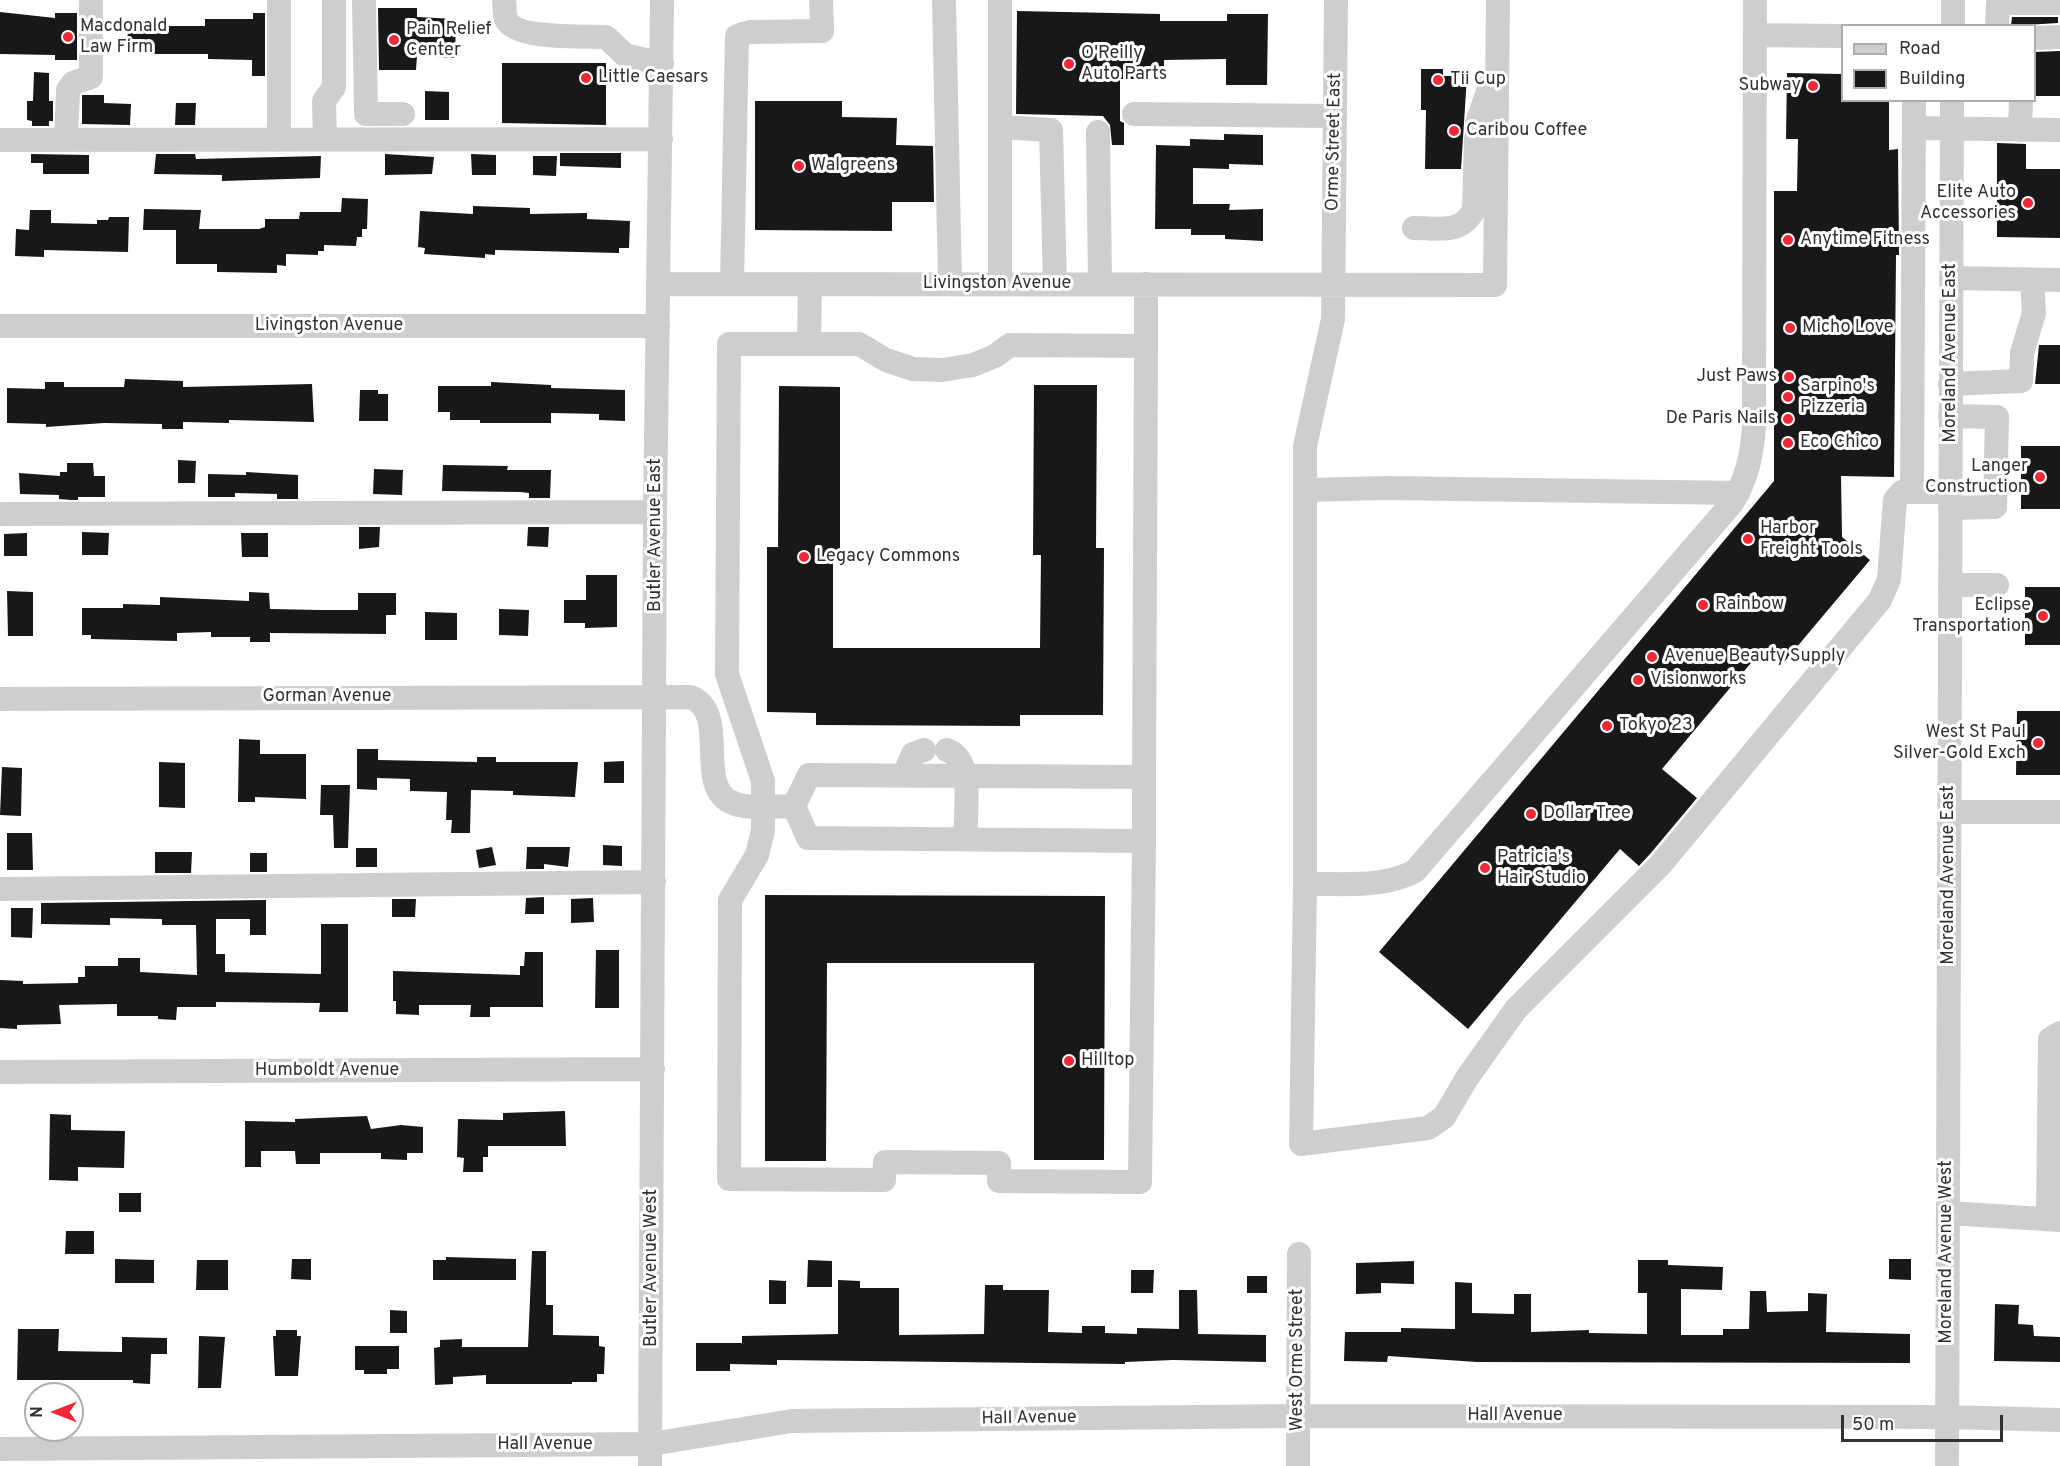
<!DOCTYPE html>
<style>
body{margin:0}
#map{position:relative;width:2060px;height:1466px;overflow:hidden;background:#fff;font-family:Overpass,sans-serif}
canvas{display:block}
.legend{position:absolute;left:1841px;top:24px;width:195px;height:78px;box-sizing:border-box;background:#fff;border:2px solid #adadad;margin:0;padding:8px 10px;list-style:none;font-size:18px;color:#313131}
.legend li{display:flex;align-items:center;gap:12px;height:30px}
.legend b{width:30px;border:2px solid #adadad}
.north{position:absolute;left:24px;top:1382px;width:60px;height:60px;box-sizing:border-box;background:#fff;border:2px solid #adadad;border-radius:50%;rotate:270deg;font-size:16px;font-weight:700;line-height:24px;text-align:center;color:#313131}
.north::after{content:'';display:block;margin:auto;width:21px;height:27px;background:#f32836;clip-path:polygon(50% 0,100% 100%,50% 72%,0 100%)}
.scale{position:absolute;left:1841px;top:1415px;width:162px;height:27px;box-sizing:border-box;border:3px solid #313131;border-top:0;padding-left:8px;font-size:18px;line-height:21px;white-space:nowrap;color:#313131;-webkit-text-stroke:4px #fff;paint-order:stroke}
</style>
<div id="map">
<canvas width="2060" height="1466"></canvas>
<ul class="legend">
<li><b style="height:8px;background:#cecece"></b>Road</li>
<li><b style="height:16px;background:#181818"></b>Building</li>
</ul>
<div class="north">N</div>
<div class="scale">50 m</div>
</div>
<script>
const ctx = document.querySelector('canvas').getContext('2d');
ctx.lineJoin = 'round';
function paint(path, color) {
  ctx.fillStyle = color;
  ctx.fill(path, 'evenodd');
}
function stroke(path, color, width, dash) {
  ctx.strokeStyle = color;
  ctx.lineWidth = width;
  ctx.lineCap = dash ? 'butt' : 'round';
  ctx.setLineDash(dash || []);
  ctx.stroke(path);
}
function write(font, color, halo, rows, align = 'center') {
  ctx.font = font + ' Overpass,sans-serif';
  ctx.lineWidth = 6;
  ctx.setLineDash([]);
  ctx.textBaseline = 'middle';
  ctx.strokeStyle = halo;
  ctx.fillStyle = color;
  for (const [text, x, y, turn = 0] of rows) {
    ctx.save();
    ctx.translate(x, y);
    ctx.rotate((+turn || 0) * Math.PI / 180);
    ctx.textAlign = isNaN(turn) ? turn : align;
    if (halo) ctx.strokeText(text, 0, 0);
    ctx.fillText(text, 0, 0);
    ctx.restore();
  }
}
const building = new Path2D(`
 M 378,8 L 417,8 L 417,17 L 456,19 L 455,58 L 417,56 L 416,70 L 379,70 Z
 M 1017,11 L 1160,14 L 1160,21 L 1227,21 L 1227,14 L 1268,14 L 1267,85 L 1226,85 L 1226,59 L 1164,60 L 1164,67 L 1150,67 L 1150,79 L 1120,79 L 1120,121 L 1124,123 L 1124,145 L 1112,145 L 1110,125 L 1103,116 L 1016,114 Z
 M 0,12 L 55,18 L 55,13 L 77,13 L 77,60 L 55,60 L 55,55 L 0,54 Z
 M 253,13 L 265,13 L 265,76 L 252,76 L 252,60 L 208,59 L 208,54 L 127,54 L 128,26 L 205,26 L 205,19 L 253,19 Z
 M 2012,17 L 2058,17 L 2058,23 L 2011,26 Z
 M 2060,51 L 2060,96 L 2034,96 L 2034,52 Z
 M 502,63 L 606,63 L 606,125 L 502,123 Z
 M 1421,69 L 1443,69 L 1443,76 L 1467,76 L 1461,169 L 1425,169 L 1426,110 L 1421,110 Z
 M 34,72 L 49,73 L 49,101 L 53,101 L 53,121 L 49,121 L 49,126 L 32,126 L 32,121 L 27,120 L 27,101 L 33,101 Z
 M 1787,73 L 1842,74 L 1842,100 L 1889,100 L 1889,150 L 1898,149 L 1899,255 L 1896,255 L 1894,477 L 1841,476 L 1842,537 L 1870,560 L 1780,667 L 1761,651 L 1662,769 L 1697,798 L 1650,854 L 1639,866 L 1620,849 L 1468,1029 L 1379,952 L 1774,481 L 1774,191 L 1797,191 L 1798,139 L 1786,139 Z
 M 425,91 L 449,92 L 449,120 L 425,120 Z
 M 82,95 L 104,95 L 104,103 L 131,104 L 130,125 L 82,124 Z
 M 755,101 L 842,101 L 842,117 L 897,118 L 896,145 L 933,146 L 934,202 L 892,202 L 892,231 L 755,230 Z
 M 176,103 L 196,103 L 195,125 L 175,125 Z
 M 1224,134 L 1263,135 L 1263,165 L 1229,164 L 1229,169 L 1193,168 L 1193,204 L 1230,204 L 1229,210 L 1263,209 L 1263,241 L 1225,239 L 1225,235 L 1191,235 L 1191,229 L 1155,229 L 1156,145 L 1190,146 L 1190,139 L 1224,140 Z
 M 1997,143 L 2026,144 L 2026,169 L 2060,169 L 2060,238 L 1997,237 Z
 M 560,153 L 621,153 L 621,168 L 560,166 Z
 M 31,154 L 89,155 L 89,174 L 43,174 L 43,163 L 31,163 Z
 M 156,154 L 195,154 L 196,159 L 321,156 L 320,178 L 222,181 L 222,175 L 154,174 Z
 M 385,154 L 434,157 L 432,174 L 385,175 Z
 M 471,154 L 496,155 L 496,175 L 472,175 Z
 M 533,156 L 557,156 L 556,176 L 533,175 Z
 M 342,198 L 368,199 L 367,229 L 362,229 L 362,237 L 357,237 L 356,246 L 324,245 L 324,251 L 318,251 L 318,255 L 286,254 L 286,266 L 277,265 L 277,273 L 217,272 L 217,264 L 176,264 L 176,230 L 143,230 L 144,209 L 201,210 L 199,229 L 259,229 L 265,227 L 265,219 L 299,219 L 300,212 L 341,212 Z
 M 473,206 L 530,208 L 530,214 L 587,213 L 587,219 L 630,221 L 629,248 L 619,248 L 619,253 L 495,250 L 495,255 L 485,254 L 485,258 L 424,254 L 425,248 L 418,247 L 420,211 L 473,214 Z
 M 30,210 L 51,210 L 51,223 L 97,224 L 97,220 L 108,220 L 109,217 L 129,217 L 128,252 L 44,250 L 44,257 L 15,256 L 16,229 L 29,230 Z
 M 2039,345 L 2060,345 L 2060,384 L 2035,384 Z
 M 125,379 L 183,381 L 183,387 L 312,384 L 314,422 L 229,420 L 229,423 L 183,422 L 183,429 L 162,429 L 162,424 L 104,423 L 46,427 L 46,424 L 7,423 L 7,388 L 45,389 L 45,382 L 64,382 L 64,387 L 124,387 Z
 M 491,382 L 551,385 L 551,388 L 625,390 L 625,421 L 599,420 L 599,414 L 551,413 L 551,423 L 480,423 L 480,420 L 450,420 L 450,412 L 438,412 L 438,386 L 491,386 Z
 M 1034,385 L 1097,385 L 1096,548 L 1104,548 L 1103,715 L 1020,715 L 1020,726 L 816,725 L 816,713 L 767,712 L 767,547 L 778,547 L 779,386 L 840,387 L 840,560 L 833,560 L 833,648 L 1040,648 L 1041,555 L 1033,555 Z
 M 360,390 L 378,390 L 378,394 L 388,394 L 388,421 L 359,421 Z
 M 2021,446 L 2060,446 L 2060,509 L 2021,509 Z
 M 178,460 L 196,461 L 195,483 L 178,483 Z
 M 67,463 L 93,463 L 94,476 L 105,476 L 105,497 L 78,497 L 78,500 L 72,500 L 59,499 L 59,495 L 20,494 L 19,473 L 60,476 L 60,472 L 67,472 Z
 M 443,465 L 508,466 L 507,470 L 551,470 L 550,498 L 529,498 L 529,493 L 520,492 L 442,491 Z
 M 374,469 L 403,470 L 402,495 L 373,494 Z
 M 246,472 L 298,475 L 298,499 L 277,499 L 277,494 L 235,493 L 235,497 L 208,497 L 208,474 L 246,475 Z
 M 359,527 L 380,527 L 379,547 L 359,549 Z
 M 528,527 L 549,527 L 548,547 L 527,546 Z
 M 82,532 L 109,533 L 108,555 L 82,555 Z
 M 27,533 L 27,556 L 4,556 L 4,534 Z
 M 241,533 L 268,533 L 268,557 L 242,557 Z
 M 586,575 L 617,575 L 617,627 L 585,628 L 585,623 L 564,623 L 564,600 L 586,600 Z
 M 2025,587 L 2060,587 L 2060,645 L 2025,645 Z
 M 7,591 L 33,592 L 33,636 L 8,636 Z
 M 249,592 L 269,593 L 270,609 L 320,610 L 358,610 L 358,593 L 396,593 L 396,615 L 386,615 L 386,634 L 270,633 L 270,642 L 250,642 L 250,637 L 211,637 L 211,632 L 177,633 L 177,641 L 91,639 L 91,635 L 82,635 L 82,608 L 123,608 L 123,604 L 160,605 L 160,597 L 249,601 Z
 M 499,609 L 529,610 L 528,636 L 499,635 Z
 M 425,612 L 457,613 L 457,640 L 425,640 Z
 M 2017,711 L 2060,711 L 2060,775 L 2016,775 Z
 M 239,739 L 260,740 L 260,754 L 306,754 L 306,799 L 255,797 L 255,802 L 238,802 Z
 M 357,749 L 378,749 L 378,760 L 477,762 L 477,757 L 496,757 L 496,762 L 578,762 L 575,797 L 513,795 L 513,791 L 471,790 L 470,833 L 451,833 L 452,820 L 446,820 L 447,792 L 410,791 L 410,779 L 377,778 L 377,790 L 357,789 Z
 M 624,761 L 624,783 L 604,783 L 604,762 Z
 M 159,762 L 185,763 L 185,808 L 159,807 Z
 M 2,767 L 22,768 L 21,816 L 0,815 Z
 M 321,785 L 350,785 L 348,848 L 334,848 L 333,815 L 320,815 Z
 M 7,833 L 32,833 L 33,870 L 7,870 Z
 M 603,845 L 622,846 L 622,866 L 603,865 Z
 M 492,847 L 496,865 L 479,868 L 476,850 Z
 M 527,847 L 570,847 L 568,867 L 544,864 L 544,869 L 526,869 Z
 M 356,848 L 377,848 L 377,867 L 356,867 Z
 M 155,852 L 192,852 L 191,873 L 155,873 Z
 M 250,853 L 267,853 L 267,872 L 250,872 Z
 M 765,895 L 1105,896 L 1104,1160 L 1034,1160 L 1034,963 L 827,963 L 826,1161 L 765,1161 Z
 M 544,897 L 544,914 L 525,914 L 526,898 Z
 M 593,898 L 594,922 L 571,923 L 571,899 Z
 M 392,899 L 416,899 L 415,917 L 392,917 Z
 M 266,900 L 266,935 L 250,935 L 250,919 L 216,919 L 216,954 L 225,954 L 225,972 L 321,974 L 321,924 L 348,924 L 348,1012 L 319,1012 L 320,1003 L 216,1002 L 216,1007 L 177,1007 L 176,1020 L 158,1019 L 158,1016 L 117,1016 L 117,1004 L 59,1005 L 61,1024 L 17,1025 L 17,1029 L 0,1028 L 0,980 L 23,981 L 23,984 L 78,983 L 78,977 L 85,977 L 85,966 L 118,966 L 118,958 L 140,958 L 140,972 L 197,975 L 196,925 L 162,925 L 162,919 L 110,918 L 110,925 L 41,924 L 41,903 Z
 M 11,908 L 33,908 L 32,938 L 11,937 Z
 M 596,950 L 619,950 L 619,1008 L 595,1008 Z
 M 525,952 L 543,952 L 543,1007 L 490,1007 L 490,1017 L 470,1017 L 471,1005 L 419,1005 L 419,1015 L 396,1014 L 396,1001 L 393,1001 L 393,971 L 520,975 L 520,966 L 524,966 Z
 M 565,1111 L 566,1146 L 488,1146 L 488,1157 L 483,1157 L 483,1172 L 463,1172 L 464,1158 L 457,1157 L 458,1119 L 503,1120 L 503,1113 Z
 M 50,1114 L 71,1115 L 71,1130 L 125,1131 L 124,1168 L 78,1167 L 78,1181 L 49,1180 Z
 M 367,1116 L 371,1129 L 401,1125 L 423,1127 L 423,1153 L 407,1153 L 407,1160 L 381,1159 L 381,1153 L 320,1153 L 320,1164 L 296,1164 L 295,1151 L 261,1151 L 261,1167 L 245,1167 L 245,1121 L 295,1122 L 295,1119 Z
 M 119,1193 L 141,1193 L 141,1212 L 119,1212 Z
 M 66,1231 L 94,1231 L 94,1254 L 65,1254 Z
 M 532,1251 L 546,1251 L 546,1305 L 553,1305 L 553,1335 L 599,1336 L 599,1346 L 605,1347 L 604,1374 L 597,1374 L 597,1382 L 572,1382 L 572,1384 L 486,1384 L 486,1375 L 453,1377 L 453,1384 L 435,1385 L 434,1348 L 440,1347 L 440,1340 L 462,1339 L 462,1347 L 528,1347 Z
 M 446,1257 L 516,1259 L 516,1280 L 433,1280 L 433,1260 L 446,1260 Z
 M 115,1259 L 154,1260 L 154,1283 L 115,1283 Z
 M 292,1259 L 311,1259 L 311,1280 L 291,1279 Z
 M 1889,1259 L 1911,1259 L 1911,1280 L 1889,1279 Z
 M 197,1260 L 228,1260 L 228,1290 L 196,1290 Z
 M 808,1260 L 832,1261 L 832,1287 L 807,1287 Z
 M 1638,1260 L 1668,1260 L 1668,1265 L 1723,1267 L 1722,1290 L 1681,1289 L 1681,1335 L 1723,1335 L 1723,1329 L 1749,1329 L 1750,1291 L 1766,1291 L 1767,1312 L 1808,1311 L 1808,1293 L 1827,1294 L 1826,1332 L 1910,1334 L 1910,1363 L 1477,1362 L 1388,1356 L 1387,1362 L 1344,1361 L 1345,1332 L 1401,1332 L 1401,1328 L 1455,1329 L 1455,1282 L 1472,1283 L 1472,1313 L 1514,1314 L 1514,1294 L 1531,1294 L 1531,1332 L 1589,1330 L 1589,1333 L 1647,1334 L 1647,1293 L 1638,1293 Z
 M 1414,1261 L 1414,1284 L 1381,1283 L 1381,1293 L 1356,1294 L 1356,1263 Z
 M 1131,1270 L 1154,1270 L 1153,1293 L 1131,1293 Z
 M 1247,1276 L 1267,1276 L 1267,1293 L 1247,1293 Z
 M 769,1280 L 786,1281 L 786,1304 L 769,1304 Z
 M 838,1280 L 860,1281 L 860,1288 L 899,1288 L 899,1335 L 984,1334 L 985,1285 L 1003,1285 L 1003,1290 L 1049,1290 L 1048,1332 L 1082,1333 L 1082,1326 L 1105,1326 L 1105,1333 L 1137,1334 L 1137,1328 L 1179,1329 L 1179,1290 L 1197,1290 L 1198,1334 L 1266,1335 L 1266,1362 L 1173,1360 L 1125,1362 L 1125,1364 L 777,1360 L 777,1365 L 730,1364 L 730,1371 L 696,1371 L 696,1343 L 742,1343 L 742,1336 L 838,1334 Z
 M 1995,1304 L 2019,1305 L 2018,1324 L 2033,1325 L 2034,1336 L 2060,1337 L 2060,1362 L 1994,1361 Z
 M 390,1310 L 407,1311 L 407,1333 L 390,1333 Z
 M 18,1329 L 59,1329 L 58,1351 L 122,1352 L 122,1337 L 167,1338 L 167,1354 L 151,1354 L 150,1384 L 133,1383 L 133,1380 L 17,1380 Z
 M 276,1330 L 297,1330 L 297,1336 L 301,1336 L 298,1376 L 275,1376 L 273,1336 L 276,1336 Z
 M 199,1336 L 225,1337 L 221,1388 L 198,1388 Z
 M 355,1346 L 399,1346 L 399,1369 L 387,1369 L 387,1374 L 364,1374 L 364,1370 L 355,1370 Z`);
const minor = new Path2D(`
 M 364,0 L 366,114 L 403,114
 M 504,0 C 505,5 504,14 506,19 C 515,40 586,36 606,37 L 625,55 L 662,64
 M 944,0 L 950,284
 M 1336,0 L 1333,319 L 1305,446 L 1305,884 L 1301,1144 L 1428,1128 L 1444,1117 L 1467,1078 L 1516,1009 L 1661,864 L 1880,600 L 1889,579 L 1895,500 L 1902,492 L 1950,492
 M 1953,26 L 1953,0
 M 1997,26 L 1998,3 L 2060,3
 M 1755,35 L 1842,36
 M 2034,38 L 2060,37
 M 1134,114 L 1335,116
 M 1477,123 L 1492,80
 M 1000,127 L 1051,130 L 1055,284
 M 1914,128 L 2060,130
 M 2020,130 L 2021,100
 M 1098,132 L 1100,284
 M 325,139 L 324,101 L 334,87 L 334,0
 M 0,140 L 661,139
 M 66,140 L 68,90 L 73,83 L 91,77 L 91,0
 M 279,140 L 279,0
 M 1414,228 C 1439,228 1460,235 1474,210 L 1476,139
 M 1951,278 L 2060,280
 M 660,284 L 1495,285 L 1498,0
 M 732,284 L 737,36 L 750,32 L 822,31 L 821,0
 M 1000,284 L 1000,0
 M 0,326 L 658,326
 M 809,343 L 810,284
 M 1146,346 L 1146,284
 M 1950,384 L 2021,381 L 2022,353 L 2034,313 L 2032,280
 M 1950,416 L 1997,417 L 1995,507 L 1950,508
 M 1305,490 L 1387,488 L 1738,493
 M 1912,492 L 1914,100
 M 0,514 L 655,512
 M 1950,585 L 1997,585
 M 0,699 L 691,697 C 731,714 693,787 733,803 C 750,810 775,806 794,806 L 809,775 L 1144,777 L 1144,841 L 808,838 L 794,806
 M 947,750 C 975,760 965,814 965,839
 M 904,775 L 913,754 L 924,750
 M 1949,812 L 2060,812
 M 1144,841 L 1140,1182 L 999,1181 L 999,1163 L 885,1162 L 884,1180 L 729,1179 L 730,900 L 757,855 L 763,830 L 763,781 L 727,674 L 729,344 L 859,344 L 886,360 L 913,369 L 942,370 L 973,365 L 995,356 L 1010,345 L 1146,346 L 1144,777
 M 1305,884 C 1342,883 1382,889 1415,871 L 1732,503 C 1747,478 1752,456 1754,426 L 1755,0
 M 0,889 L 654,882
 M 0,1072 L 653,1069
 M 1948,1213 L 2060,1220
 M 2048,1217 L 2050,1039 L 2060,1033
 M 0,1449 L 651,1444 L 792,1421 L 1298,1416 L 1947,1417 L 2060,1420
 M 650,1466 L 655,512 L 662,0
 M 1298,1466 L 1299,1254
 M 1947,1466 L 1952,100`);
const markers = [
 [68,37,6,"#f32836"],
 [394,40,6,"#f32836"],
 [1069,64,6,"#f32836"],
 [586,78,6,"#f32836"],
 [1438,80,6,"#f32836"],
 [1813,86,6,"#f32836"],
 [1454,131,6,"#f32836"],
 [799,166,6,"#f32836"],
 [2028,203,6,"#f32836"],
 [1788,240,6,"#f32836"],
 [1790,328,6,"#f32836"],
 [1789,377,6,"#f32836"],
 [1788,397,6,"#f32836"],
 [1788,419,6,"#f32836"],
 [1788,443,6,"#f32836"],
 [2040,477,6,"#f32836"],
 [1748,539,6,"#f32836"],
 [804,557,6,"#f32836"],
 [1703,605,6,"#f32836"],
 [2043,616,6,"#f32836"],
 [1652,657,6,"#f32836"],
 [1638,680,6,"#f32836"],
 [1607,726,6,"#f32836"],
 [2038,743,6,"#f32836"],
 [1531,814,6,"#f32836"],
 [1485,868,6,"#f32836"],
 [1069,1061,6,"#f32836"]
];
const poiNames = [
 ["Macdonald",80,27],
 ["Law Firm",80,48],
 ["Pain Relief",406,30],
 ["Center",406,51],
 ["O'Reilly",1081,54],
 ["Auto Parts",1081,75],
 ["Little Caesars",598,78],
 ["Tii Cup",1450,80],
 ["Subway",1801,86,"right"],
 ["Caribou Coffee",1466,131],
 ["Walgreens",811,166],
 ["Elite Auto",2016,193,"right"],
 ["Accessories",2016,214,"right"],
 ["Anytime Fitness",1800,240],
 ["Micho Love",1802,328],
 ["Just Paws",1777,377,"right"],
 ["Sarpino's",1800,387],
 ["Pizzeria",1800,408],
 ["De Paris Nails",1776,419,"right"],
 ["Eco Chico",1800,443],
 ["Langer",2028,467,"right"],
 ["Construction",2028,488,"right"],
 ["Harbor",1760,529],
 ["Freight Tools",1760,550],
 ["Legacy Commons",816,557],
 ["Rainbow",1715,605],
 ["Eclipse",2031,606,"right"],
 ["Transportation",2031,627,"right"],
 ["Avenue Beauty Supply",1664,657],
 ["Visionworks",1650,680],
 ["Tokyo 23",1619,726],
 ["West St Paul",2026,733,"right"],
 ["Silver-Gold Exch",2026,754,"right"],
 ["Dollar Tree",1543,814],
 ["Patricia's",1497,858],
 ["Hair Studio",1497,879],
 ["Hilltop",1081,1061]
];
const streetNames = [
 ["Orme Street East",1335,142,-89],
 ["Livingston Avenue",997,284],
 ["Livingston Avenue",329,326],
 ["Moreland Avenue East",1951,353,-90],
 ["Butler Avenue East",656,535,-90],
 ["Gorman Avenue",327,697],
 ["Moreland Avenue East",1949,875,-90],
 ["Humboldt Avenue",327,1071],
 ["Moreland Avenue West",1947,1252,-90],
 ["Butler Avenue West",652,1268,-90],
 ["West Orme Street",1298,1360,-90],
 ["Hall Avenue",1515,1416],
 ["Hall Avenue",1029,1419,-1],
 ["Hall Avenue",545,1445]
];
paint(building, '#181818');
stroke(minor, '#cecece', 24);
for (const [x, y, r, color] of markers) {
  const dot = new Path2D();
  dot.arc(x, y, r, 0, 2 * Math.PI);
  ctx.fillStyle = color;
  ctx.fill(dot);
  stroke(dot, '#fff', 2);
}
write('18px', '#313131', '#fff', poiNames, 'left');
write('18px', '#313131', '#fff', streetNames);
</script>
